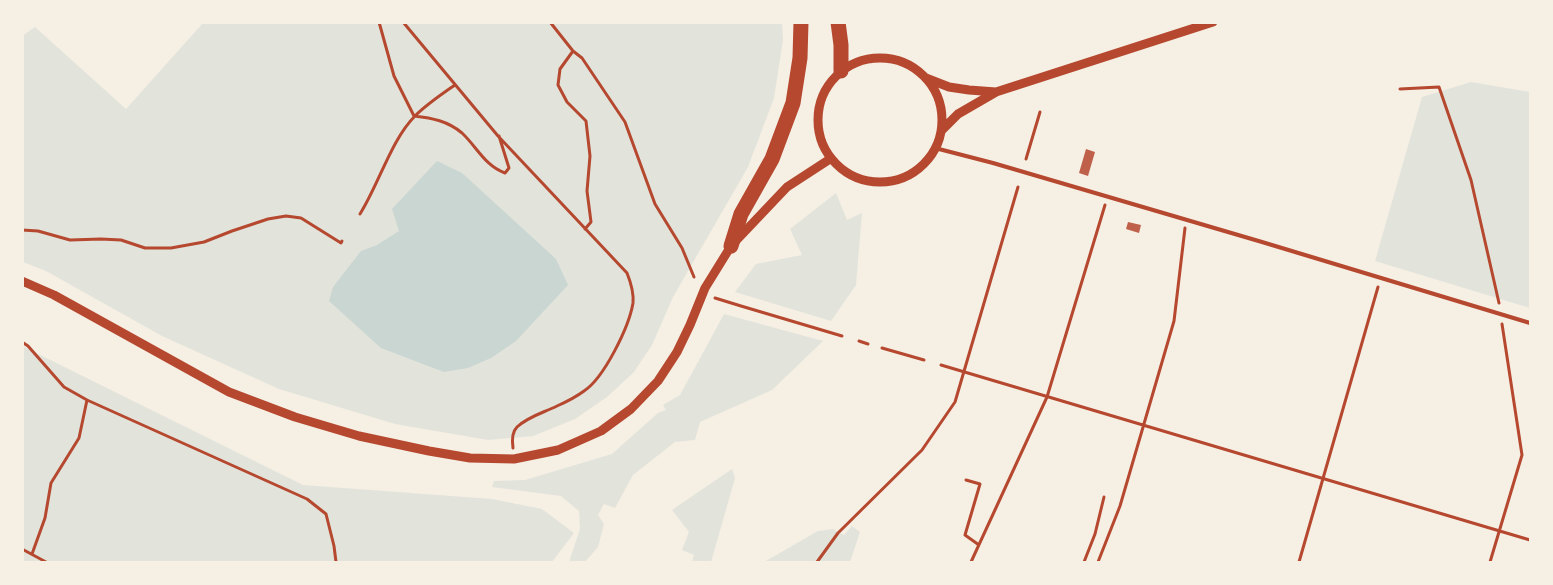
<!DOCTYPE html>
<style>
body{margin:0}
#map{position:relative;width:1553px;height:585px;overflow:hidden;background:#f6efe4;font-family:Rubik,sans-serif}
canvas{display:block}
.frame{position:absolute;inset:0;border:24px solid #f6efe4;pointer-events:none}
</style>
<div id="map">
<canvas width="1553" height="585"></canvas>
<div class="frame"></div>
</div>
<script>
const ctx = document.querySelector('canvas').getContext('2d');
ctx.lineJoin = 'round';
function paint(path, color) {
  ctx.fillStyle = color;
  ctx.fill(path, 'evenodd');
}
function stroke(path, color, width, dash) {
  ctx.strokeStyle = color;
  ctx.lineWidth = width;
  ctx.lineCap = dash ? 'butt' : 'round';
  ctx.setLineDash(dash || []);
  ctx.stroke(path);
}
const green = new Path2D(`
 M 782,22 L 783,40 L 774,98 L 748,167 L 673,297 L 652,345 L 634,372 L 607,397 L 575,419 L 533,436 L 488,440 L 395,424 L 279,389 L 162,336 L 46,271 L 23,262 L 22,36 L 35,27 L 126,109 L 203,23 Z
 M 1471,82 L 1530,92 L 1530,308 L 1375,261 L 1422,97 Z
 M 836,193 L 847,220 L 862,213 L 856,285 L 831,321 L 735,292 L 756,264 L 802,255 L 790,229 Z
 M 724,314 L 823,341 L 772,390 L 700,422 L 695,440 L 675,442 L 633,475 L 615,508 L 604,504 L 598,515 L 604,524 L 598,547 L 585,562 L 569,562 L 580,529 L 579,511 L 561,496 L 492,487 L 494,481 L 525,480 L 612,454 L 658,413 L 666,410 L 663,405 L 680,395 Z
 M 22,346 L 303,485 L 492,499 L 542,509 L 574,533 L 552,562 L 23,562 Z
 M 732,469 L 735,478 L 711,562 L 692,562 L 694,555 L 682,550 L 689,532 L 672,510 Z
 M 852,526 L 860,532 L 850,562 L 764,562 L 818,531 L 833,529 L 844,535 Z`);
const water = new Path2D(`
 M 437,161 L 462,173 L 556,259 L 568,285 L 516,341 L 491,358 L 468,368 L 444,372 L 381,348 L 329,301 L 333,287 L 361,251 L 377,245 L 399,231 L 392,209 Z`);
const building = new Path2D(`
 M 1086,149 L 1095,152 L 1088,176 L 1079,173 Z
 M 1128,222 L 1141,225 L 1139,233 L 1126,229 Z`);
const path = new Path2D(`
 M 379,22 L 394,76 L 414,116 C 432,118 448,121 462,133 C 477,147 485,166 505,173 L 509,168 L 499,136
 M 403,22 L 498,136 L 627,273 C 631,283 634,292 633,303 C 629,327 604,378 584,391 C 576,397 566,402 557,406 C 543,413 529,416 517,427 C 512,432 512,441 513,448
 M 550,22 L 573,51 L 582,58 L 625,122 L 655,204 L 682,248 L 694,277
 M 573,51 L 560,69 L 558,85 L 567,102 L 586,121 L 590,156 L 587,191 L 591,222 L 585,229
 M 1400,89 L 1439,87 L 1471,180 L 1499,303
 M 1026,159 L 1040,112
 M 360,214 C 379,184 391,140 415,116 C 427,104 442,94 455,85
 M 22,230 L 38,231 L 70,240 L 101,239 L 121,240 L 145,248 L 171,248 L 204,242 L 232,231 L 268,219 L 286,216 L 301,218 L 341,243 L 342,241
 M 715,298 L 741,306 L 842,336
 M 859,341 L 868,344
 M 22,342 L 28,346 L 64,387 L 87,400 L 79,438 L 51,483 L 45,518 L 32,554
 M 882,348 L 924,360
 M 941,365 L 1530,540
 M 87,400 L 307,499 L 326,514 L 334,546 L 336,562
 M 966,480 L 980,484 L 965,535 L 979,545
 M 22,549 L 46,562
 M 817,562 L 838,533 L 922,450 L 955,402 L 1018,187
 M 971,562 L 1047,397 L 1105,205
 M 1084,562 L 1095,534 L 1104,497
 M 1098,562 L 1120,506 L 1174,321 L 1185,228
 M 1299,562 L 1378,287
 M 1490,562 L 1522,455 L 1502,324`);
const service = new Path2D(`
 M 935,148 L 993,163 L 1262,242 L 1530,323`);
const tertiary = new Path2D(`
 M818 120a62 62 0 1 1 124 0a62 62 0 1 1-124 0Z
 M 926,78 L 949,87 L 969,90 L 996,92
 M 941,131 L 958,114 L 996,92 L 1213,22
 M 22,281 L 54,295 L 229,392 L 295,417 L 359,436 L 429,451 L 470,458 L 514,459 L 558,450 L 601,431 L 631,409 L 658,381 L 677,352 L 690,325 L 705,288 L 731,246 L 787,187 L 830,159`);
const motorway = new Path2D(`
 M 838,22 L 841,45 L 841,71
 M 731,246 L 741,214 L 772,159 L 793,103 L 800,58 L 801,22`);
paint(green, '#e2e4dc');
paint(water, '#c9d6d2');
paint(building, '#bf614a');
stroke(path, '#b5482f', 3);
stroke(service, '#b5482f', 4);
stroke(tertiary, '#b5482f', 9);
stroke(motorway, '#b5482f', 15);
</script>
